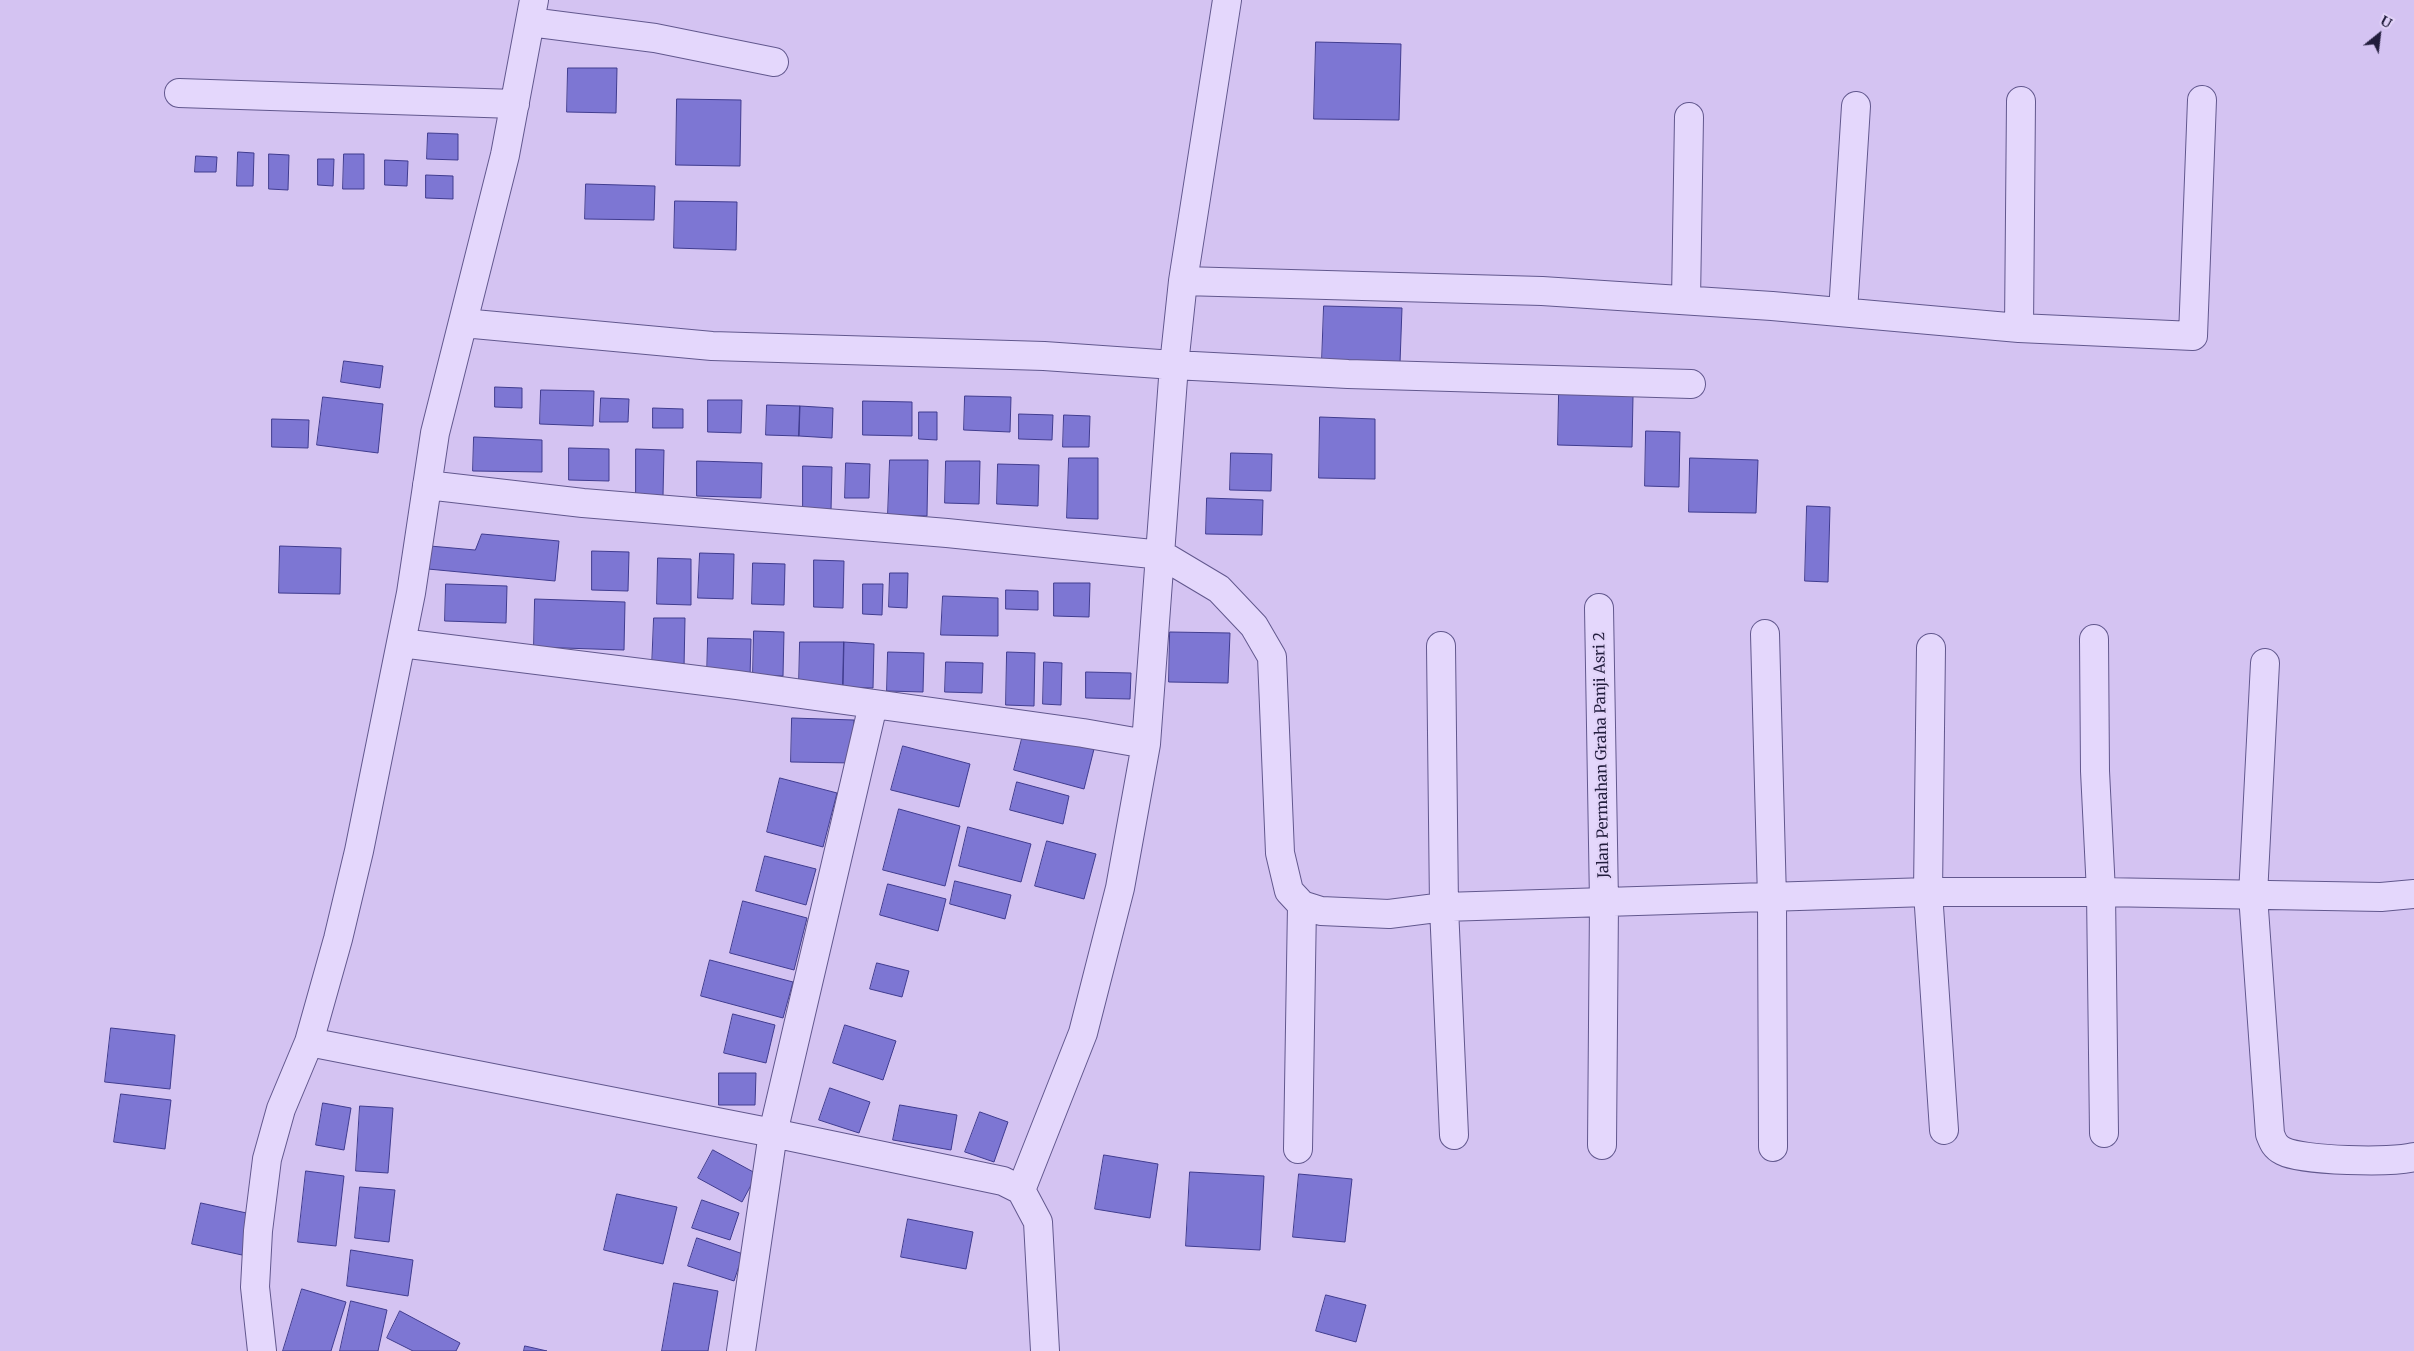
<!DOCTYPE html>
<style>
body{margin:0}
#map{position:relative;width:2414px;height:1351px;overflow:hidden;background:#d4c3f2;font-family:Merriweather,serif}
canvas{display:block}
.north{position:absolute;left:2354px;top:10px;width:50px;height:50px;-webkit-text-stroke:4px #e1d3f8;paint-order:stroke;rotate:29deg;font-size:14px;font-weight:700;line-height:20px;text-align:center;color:#221d3d}
.north::after{content:'';display:block;margin:auto;width:18px;height:22px;background:#221d3d;clip-path:polygon(50% 0,100% 100%,50% 72%,0 100%)}
</style>
<div id="map">
<canvas width="2414" height="1351"></canvas>
<div class="north">U</div>
</div>
<script>
const ctx = document.querySelector('canvas').getContext('2d');
ctx.lineJoin = 'round';
function paint(path, color) {
  ctx.fillStyle = color;
  ctx.fill(path, 'evenodd');
}
function stroke(path, color, width, dash) {
  ctx.strokeStyle = color;
  ctx.lineWidth = width;
  ctx.lineCap = dash ? 'butt' : 'round';
  ctx.setLineDash(dash || []);
  ctx.stroke(path);
}
function write(font, color, halo, rows, align = 'center') {
  ctx.font = font + ' Merriweather,serif';
  ctx.lineWidth = 4.5;
  ctx.setLineDash([]);
  ctx.textBaseline = 'middle';
  ctx.strokeStyle = halo;
  ctx.fillStyle = color;
  for (const [text, x, y, turn = 0] of rows) {
    ctx.save();
    ctx.translate(x, y);
    ctx.rotate((+turn || 0) * Math.PI / 180);
    ctx.textAlign = isNaN(turn) ? turn : align;
    if (halo) ctx.strokeText(text, 0, 0);
    ctx.fillText(text, 0, 0);
    ctx.restore();
  }
}
const building = new Path2D(`
 M 1316,42 L 1401,44 L 1399,120 L 1314,119 Z
 M 568,68 L 617,68 L 616,113 L 567,112 Z
 M 677,99 L 741,100 L 740,166 L 676,165 Z
 M 428,133 L 458,134 L 458,160 L 427,159 Z
 M 238,152 L 254,153 L 253,186 L 237,186 Z
 M 269,154 L 289,155 L 288,190 L 269,189 Z
 M 344,154 L 364,154 L 364,189 L 343,189 Z
 M 196,156 L 217,157 L 216,172 L 195,172 Z
 M 318,159 L 334,159 L 333,186 L 318,185 Z
 M 385,160 L 408,161 L 407,186 L 385,185 Z
 M 426,175 L 453,176 L 453,199 L 426,198 Z
 M 586,184 L 655,186 L 654,220 L 585,219 Z
 M 675,201 L 737,202 L 736,250 L 674,248 Z
 M 1324,306 L 1402,308 L 1400,363 L 1322,361 Z
 M 344,361 L 383,366 L 380,388 L 341,382 Z
 M 495,387 L 522,388 L 522,408 L 495,407 Z
 M 541,390 L 594,391 L 593,426 L 540,424 Z
 M 1559,394 L 1633,396 L 1632,447 L 1558,445 Z
 M 965,396 L 1011,397 L 1010,432 L 964,430 Z
 M 323,397 L 383,404 L 378,453 L 317,445 Z
 M 601,398 L 629,399 L 628,422 L 600,422 Z
 M 708,400 L 742,400 L 741,433 L 708,432 Z
 M 863,401 L 912,402 L 912,436 L 863,435 Z
 M 767,405 L 800,406 L 799,436 L 766,435 Z
 M 800,406 L 833,408 L 832,438 L 799,436 Z
 M 653,408 L 683,409 L 683,428 L 653,428 Z
 M 919,412 L 937,412 L 937,440 L 919,439 Z
 M 1019,414 L 1053,415 L 1052,440 L 1019,439 Z
 M 1064,415 L 1090,416 L 1089,447 L 1063,447 Z
 M 1320,417 L 1375,419 L 1375,479 L 1319,478 Z
 M 272,419 L 309,420 L 308,448 L 272,447 Z
 M 1646,431 L 1680,432 L 1679,487 L 1645,486 Z
 M 474,437 L 542,440 L 542,472 L 473,471 Z
 M 569,448 L 609,449 L 609,481 L 569,480 Z
 M 636,449 L 664,450 L 663,496 L 636,495 Z
 M 1231,453 L 1272,454 L 1271,491 L 1230,490 Z
 M 1069,458 L 1098,458 L 1098,519 L 1067,518 Z
 M 1690,458 L 1758,460 L 1756,513 L 1689,512 Z
 M 890,460 L 928,460 L 927,516 L 888,515 Z
 M 697,461 L 762,463 L 761,498 L 697,496 Z
 M 946,461 L 980,461 L 979,504 L 945,503 Z
 M 846,463 L 870,464 L 869,498 L 845,498 Z
 M 998,464 L 1039,465 L 1038,506 L 997,504 Z
 M 803,466 L 832,467 L 831,511 L 803,511 Z
 M 1207,498 L 1263,500 L 1262,535 L 1206,534 Z
 M 1807,506 L 1830,507 L 1828,582 L 1805,581 Z
 M 482,534 L 559,541 L 555,581 L 428,569 L 430,546 L 475,550 Z
 M 280,546 L 341,548 L 340,594 L 279,593 Z
 M 592,551 L 629,552 L 628,591 L 592,590 Z
 M 700,553 L 734,554 L 733,599 L 698,598 Z
 M 658,558 L 691,559 L 691,605 L 657,604 Z
 M 814,560 L 844,561 L 843,608 L 814,607 Z
 M 753,563 L 785,564 L 784,605 L 752,604 Z
 M 890,573 L 908,573 L 907,608 L 889,607 Z
 M 1054,583 L 1090,583 L 1089,617 L 1054,616 Z
 M 446,584 L 507,586 L 506,623 L 445,621 Z
 M 863,584 L 883,584 L 882,615 L 863,614 Z
 M 1006,590 L 1038,591 L 1038,610 L 1006,609 Z
 M 943,596 L 998,598 L 998,636 L 941,635 Z
 M 535,599 L 625,602 L 624,650 L 534,647 Z
 M 654,618 L 685,618 L 684,668 L 652,667 Z
 M 754,631 L 784,632 L 783,676 L 753,675 Z
 M 1170,632 L 1230,633 L 1228,683 L 1169,682 Z
 M 708,638 L 751,639 L 750,678 L 707,677 Z
 M 800,642 L 844,642 L 843,686 L 799,685 Z
 M 844,642 L 874,644 L 873,688 L 843,687 Z
 M 888,652 L 924,653 L 923,692 L 887,691 Z
 M 1007,652 L 1035,653 L 1034,706 L 1006,705 Z
 M 946,662 L 983,663 L 982,693 L 945,692 Z
 M 1044,662 L 1062,663 L 1061,705 L 1043,704 Z
 M 1086,672 L 1131,673 L 1130,699 L 1086,698 Z
 M 792,718 L 854,720 L 853,763 L 791,762 Z
 M 1024,731 L 1094,749 L 1084,789 L 1014,770 Z
 M 903,746 L 970,764 L 959,807 L 891,790 Z
 M 780,778 L 837,793 L 823,847 L 767,832 Z
 M 1017,782 L 1069,796 L 1063,824 L 1010,810 Z
 M 899,809 L 960,826 L 945,886 L 883,870 Z
 M 968,827 L 1031,844 L 1021,882 L 959,866 Z
 M 1047,841 L 1096,854 L 1084,899 L 1035,886 Z
 M 765,856 L 816,869 L 806,905 L 756,891 Z
 M 955,881 L 1011,895 L 1005,919 L 950,904 Z
 M 888,884 L 946,899 L 938,931 L 880,915 Z
 M 743,901 L 807,918 L 794,970 L 730,953 Z
 M 710,960 L 793,982 L 783,1018 L 701,996 Z
 M 877,963 L 909,971 L 902,997 L 870,989 Z
 M 733,1014 L 775,1025 L 766,1063 L 724,1053 Z
 M 845,1025 L 896,1041 L 883,1080 L 833,1063 Z
 M 111,1028 L 175,1035 L 170,1089 L 105,1082 Z
 M 719,1073 L 756,1073 L 755,1105 L 719,1105 Z
 M 830,1088 L 870,1102 L 859,1133 L 819,1120 Z
 M 121,1094 L 171,1100 L 165,1149 L 114,1142 Z
 M 323,1103 L 351,1108 L 344,1150 L 316,1145 Z
 M 900,1105 L 957,1115 L 951,1150 L 893,1140 Z
 M 360,1106 L 393,1108 L 388,1173 L 356,1171 Z
 M 980,1112 L 1008,1122 L 994,1162 L 965,1152 Z
 M 713,1150 L 757,1174 L 742,1202 L 698,1178 Z
 M 1104,1155 L 1158,1164 L 1150,1218 L 1095,1209 Z
 M 306,1171 L 344,1176 L 336,1246 L 298,1242 Z
 M 1190,1172 L 1264,1176 L 1260,1250 L 1186,1246 Z
 M 1299,1174 L 1352,1179 L 1345,1242 L 1293,1237 Z
 M 360,1187 L 395,1190 L 389,1242 L 355,1238 Z
 M 617,1194 L 677,1207 L 663,1264 L 604,1250 Z
 M 702,1200 L 739,1213 L 730,1240 L 692,1228 Z
 M 201,1203 L 251,1214 L 242,1255 L 192,1244 Z
 M 908,1219 L 973,1232 L 966,1269 L 901,1257 Z
 M 697,1238 L 743,1254 L 734,1281 L 688,1266 Z
 M 351,1250 L 413,1260 L 408,1296 L 347,1286 Z
 M 674,1283 L 718,1291 L 708,1351 L 662,1351 Z
 M 302,1289 L 346,1302 L 331,1351 L 283,1351 Z
 M 1326,1295 L 1366,1305 L 1356,1342 L 1316,1331 Z
 M 351,1301 L 387,1310 L 378,1351 L 340,1351 Z
 M 400,1311 L 460,1343 L 456,1351 L 413,1351 L 387,1338 Z
 M 525,1346 L 547,1351 L 524,1351 Z`);
const minor = new Path2D(`
 M 530,22 L 655,38 L 774,62
 M 179,93 L 515,104
 M 1183,281 L 1542,291 L 1772,306 L 2019,328 L 2193,336 L 2202,100
 M 1686,300 L 1689,117
 M 1843,312 L 1856,106
 M 463,323 L 712,346 L 1044,356 L 1174,365 L 1348,374 L 1691,384
 M 2019,328 L 2021,101
 M 427,485 L 583,503 L 947,533 L 1162,555 L 1219,589 L 1254,626 L 1272,657 L 1280,853 L 1289,891 L 1302,905 L 1321,911 L 1389,914 L 1444,907 L 1928,892 L 2101,892 L 2381,897 L 2414,894
 M 1599,608 L 1604,902 L 1602,1145
 M 1765,634 L 1772,899 L 1773,1147
 M 2094,639 L 2095,771 L 2101,892 L 2104,1133
 M 401,643 L 737,685 L 1083,733 L 1146,744
 M 1441,646 L 1444,907 L 1454,1135
 M 1931,648 L 1928,892 L 1944,1130
 M 2265,663 L 2253,895 L 2270,1134 C 2273,1142 2275,1147 2283,1151 C 2302,1161 2393,1163 2414,1157
 M 309,1042 L 773,1133 L 1003,1181 L 1021,1190 L 1038,1222 L 1045,1351
 M 1298,1149 L 1302,905
 M 1021,1190 L 1083,1033 L 1120,888 L 1146,744 L 1174,365 L 1183,281 L 1227,0
 M 262,1351 L 255,1287 L 258,1231 L 267,1159 L 281,1109 L 309,1042 L 338,939 L 359,851 L 411,593 L 435,433 L 505,155 L 534,0
 M 741,1351 L 773,1133 L 873,705`);
const streetNames = [
 ["Jalan Permahan Graha Panji Asri 2",1602,755,-91]
];
paint(building, '#7d76d3');
stroke(building, '#403c8f', 1);
stroke(minor, '#62588e', 30);
stroke(minor, '#e4d7fc', 28);
write('15px', '#221d3d', '#e1d3f8', streetNames);
</script>
